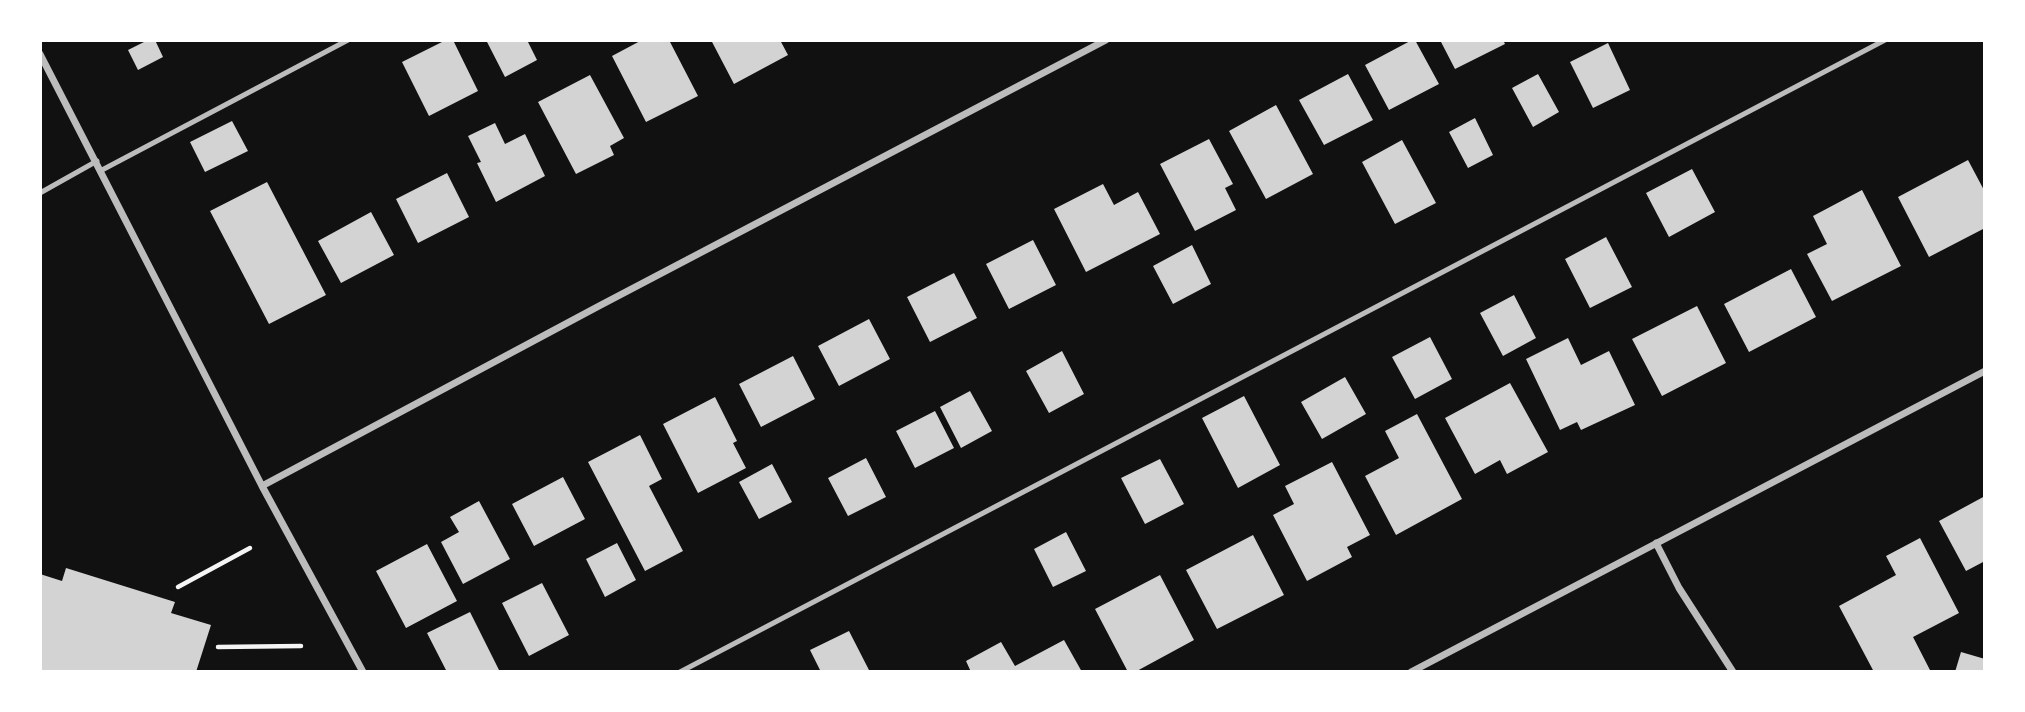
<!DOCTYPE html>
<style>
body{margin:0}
#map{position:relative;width:2025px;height:712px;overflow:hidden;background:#111;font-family:Commissioner,sans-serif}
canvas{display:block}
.frame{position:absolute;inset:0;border:42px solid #fff;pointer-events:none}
</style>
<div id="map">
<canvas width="2025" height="712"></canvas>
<div class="frame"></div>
</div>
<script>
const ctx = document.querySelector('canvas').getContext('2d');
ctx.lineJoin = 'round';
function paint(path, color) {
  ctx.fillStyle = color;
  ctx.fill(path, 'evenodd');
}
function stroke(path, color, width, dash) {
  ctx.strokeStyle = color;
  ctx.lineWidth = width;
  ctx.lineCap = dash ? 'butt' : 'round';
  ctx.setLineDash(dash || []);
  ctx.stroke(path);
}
const building = new Path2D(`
 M 148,40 L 155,40 L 163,57 L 138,70 L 128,50 Z
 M 446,40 L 453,40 L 478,91 L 429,116 L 402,62 Z
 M 486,40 L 527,40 L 537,60 L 505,77 Z
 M 642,40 L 669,40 L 698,96 L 646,122 L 612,56 Z
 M 711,40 L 780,40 L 788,55 L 734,84 Z
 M 1412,40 L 1415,40 L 1439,84 L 1389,110 L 1365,65 Z
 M 1440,40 L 1503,40 L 1505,44 L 1455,69 Z
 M 1608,43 L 1630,90 L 1593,108 L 1570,62 Z
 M 1348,74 L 1373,120 L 1324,145 L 1299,100 Z
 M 1538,74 L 1559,112 L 1533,127 L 1512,88 Z
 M 590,75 L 624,138 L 610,146 L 614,155 L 576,174 L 538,102 Z
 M 1276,105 L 1313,174 L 1266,199 L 1229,131 Z
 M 1475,118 L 1493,155 L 1468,168 L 1449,132 Z
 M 232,121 L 248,151 L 205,172 L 190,142 Z
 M 495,123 L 505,144 L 525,134 L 545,176 L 496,202 L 477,163 L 481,162 L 468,136 Z
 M 1209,139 L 1233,184 L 1225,188 L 1236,210 L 1195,231 L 1160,164 Z
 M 1402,140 L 1436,203 L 1395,224 L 1362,162 Z
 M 1968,160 L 1985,192 L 1985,228 L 1929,257 L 1898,197 Z
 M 1692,169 L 1715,212 L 1669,237 L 1646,193 Z
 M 447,173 L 469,217 L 418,243 L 396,199 Z
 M 267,182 L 326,295 L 269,324 L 210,211 Z
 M 1103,184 L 1114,205 L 1138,192 L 1160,234 L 1086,272 L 1054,209 Z
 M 1862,190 L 1901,266 L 1832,301 L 1807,254 L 1827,244 L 1813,216 Z
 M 371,212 L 394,255 L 341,283 L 318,241 Z
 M 1606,237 L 1632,287 L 1590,308 L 1565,259 Z
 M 1033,240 L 1056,285 L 1009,309 L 986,264 Z
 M 1192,245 L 1211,284 L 1173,304 L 1153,266 Z
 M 1791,269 L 1816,317 L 1749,352 L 1724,304 Z
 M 954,273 L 977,318 L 930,342 L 907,297 Z
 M 1514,295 L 1536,338 L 1503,356 L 1480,313 Z
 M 1697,306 L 1726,363 L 1662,396 L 1632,339 Z
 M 869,319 L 890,359 L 839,386 L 818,346 Z
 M 1430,337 L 1452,379 L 1415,399 L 1392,357 Z
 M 1568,338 L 1581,365 L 1609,351 L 1635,405 L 1581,430 L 1577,422 L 1560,430 L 1526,359 Z
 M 1062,351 L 1084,394 L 1049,413 L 1026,371 Z
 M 793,356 L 815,399 L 761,427 L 739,384 Z
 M 1345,377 L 1366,414 L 1322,439 L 1301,402 Z
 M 1510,383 L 1548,452 L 1507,474 L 1500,460 L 1475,474 L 1445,418 Z
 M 970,391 L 992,431 L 961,448 L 940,407 Z
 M 1244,396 L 1280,465 L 1238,488 L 1202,418 Z
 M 715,397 L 737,441 L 733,443 L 746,468 L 698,493 L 663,424 Z
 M 935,411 L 954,448 L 915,468 L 896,431 Z
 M 1417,414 L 1462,499 L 1396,535 L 1365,476 L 1399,458 L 1385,431 Z
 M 640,435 L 662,479 L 649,486 L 683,551 L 645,571 L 588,462 Z
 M 866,458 L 886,497 L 848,516 L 828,478 Z
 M 1160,459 L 1184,504 L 1145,524 L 1121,478 Z
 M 1332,462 L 1370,535 L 1347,547 L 1352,557 L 1307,581 L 1273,515 L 1294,504 L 1285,486 Z
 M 772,464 L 792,502 L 759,519 L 739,482 Z
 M 563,477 L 585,519 L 534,546 L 512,504 Z
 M 1985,496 L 1985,561 L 1966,571 L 1939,521 Z
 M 479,501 L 510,559 L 463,584 L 441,542 L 459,532 L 450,517 Z
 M 1066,532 L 1086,571 L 1053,587 L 1034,549 Z
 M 1253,535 L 1284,595 L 1217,629 L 1186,570 Z
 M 1920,538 L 1959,613 L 1913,637 L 1931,672 L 1874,672 L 1839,606 L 1896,575 L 1886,556 Z
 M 617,543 L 636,580 L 605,597 L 586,559 Z
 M 427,544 L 457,601 L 406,628 L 376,571 Z
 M 66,568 L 175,602 L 171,613 L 211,625 L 196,672 L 40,672 L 40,574 L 62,581 Z
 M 1160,575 L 1194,640 L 1135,672 L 1128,672 L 1095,609 Z
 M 542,583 L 569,635 L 529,656 L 502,603 Z
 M 470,612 L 500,672 L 447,672 L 427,633 Z
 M 849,631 L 870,672 L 821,672 L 810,650 Z
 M 1064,640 L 1082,672 L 971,672 L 966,661 L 1001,642 L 1015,666 Z
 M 1961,652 L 1985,659 L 1985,672 L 1955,672 Z`);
const path = new Path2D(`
 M 178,587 L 250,548
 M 218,647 L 301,646`);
const service = new Path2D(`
 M 102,170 L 348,40
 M 40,193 L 97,161
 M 680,672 L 1885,40`);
const minor = new Path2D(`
 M 40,54 L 262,486 L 363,672
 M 262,486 L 599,306 L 1106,40
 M 1656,543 L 1679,588 L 1733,672
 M 1411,672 L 1985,371`);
paint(building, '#d3d3d3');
stroke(path, '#f5f5f5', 4.5);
stroke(service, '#bcbcbc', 5);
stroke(minor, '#bcbcbc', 7);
</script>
